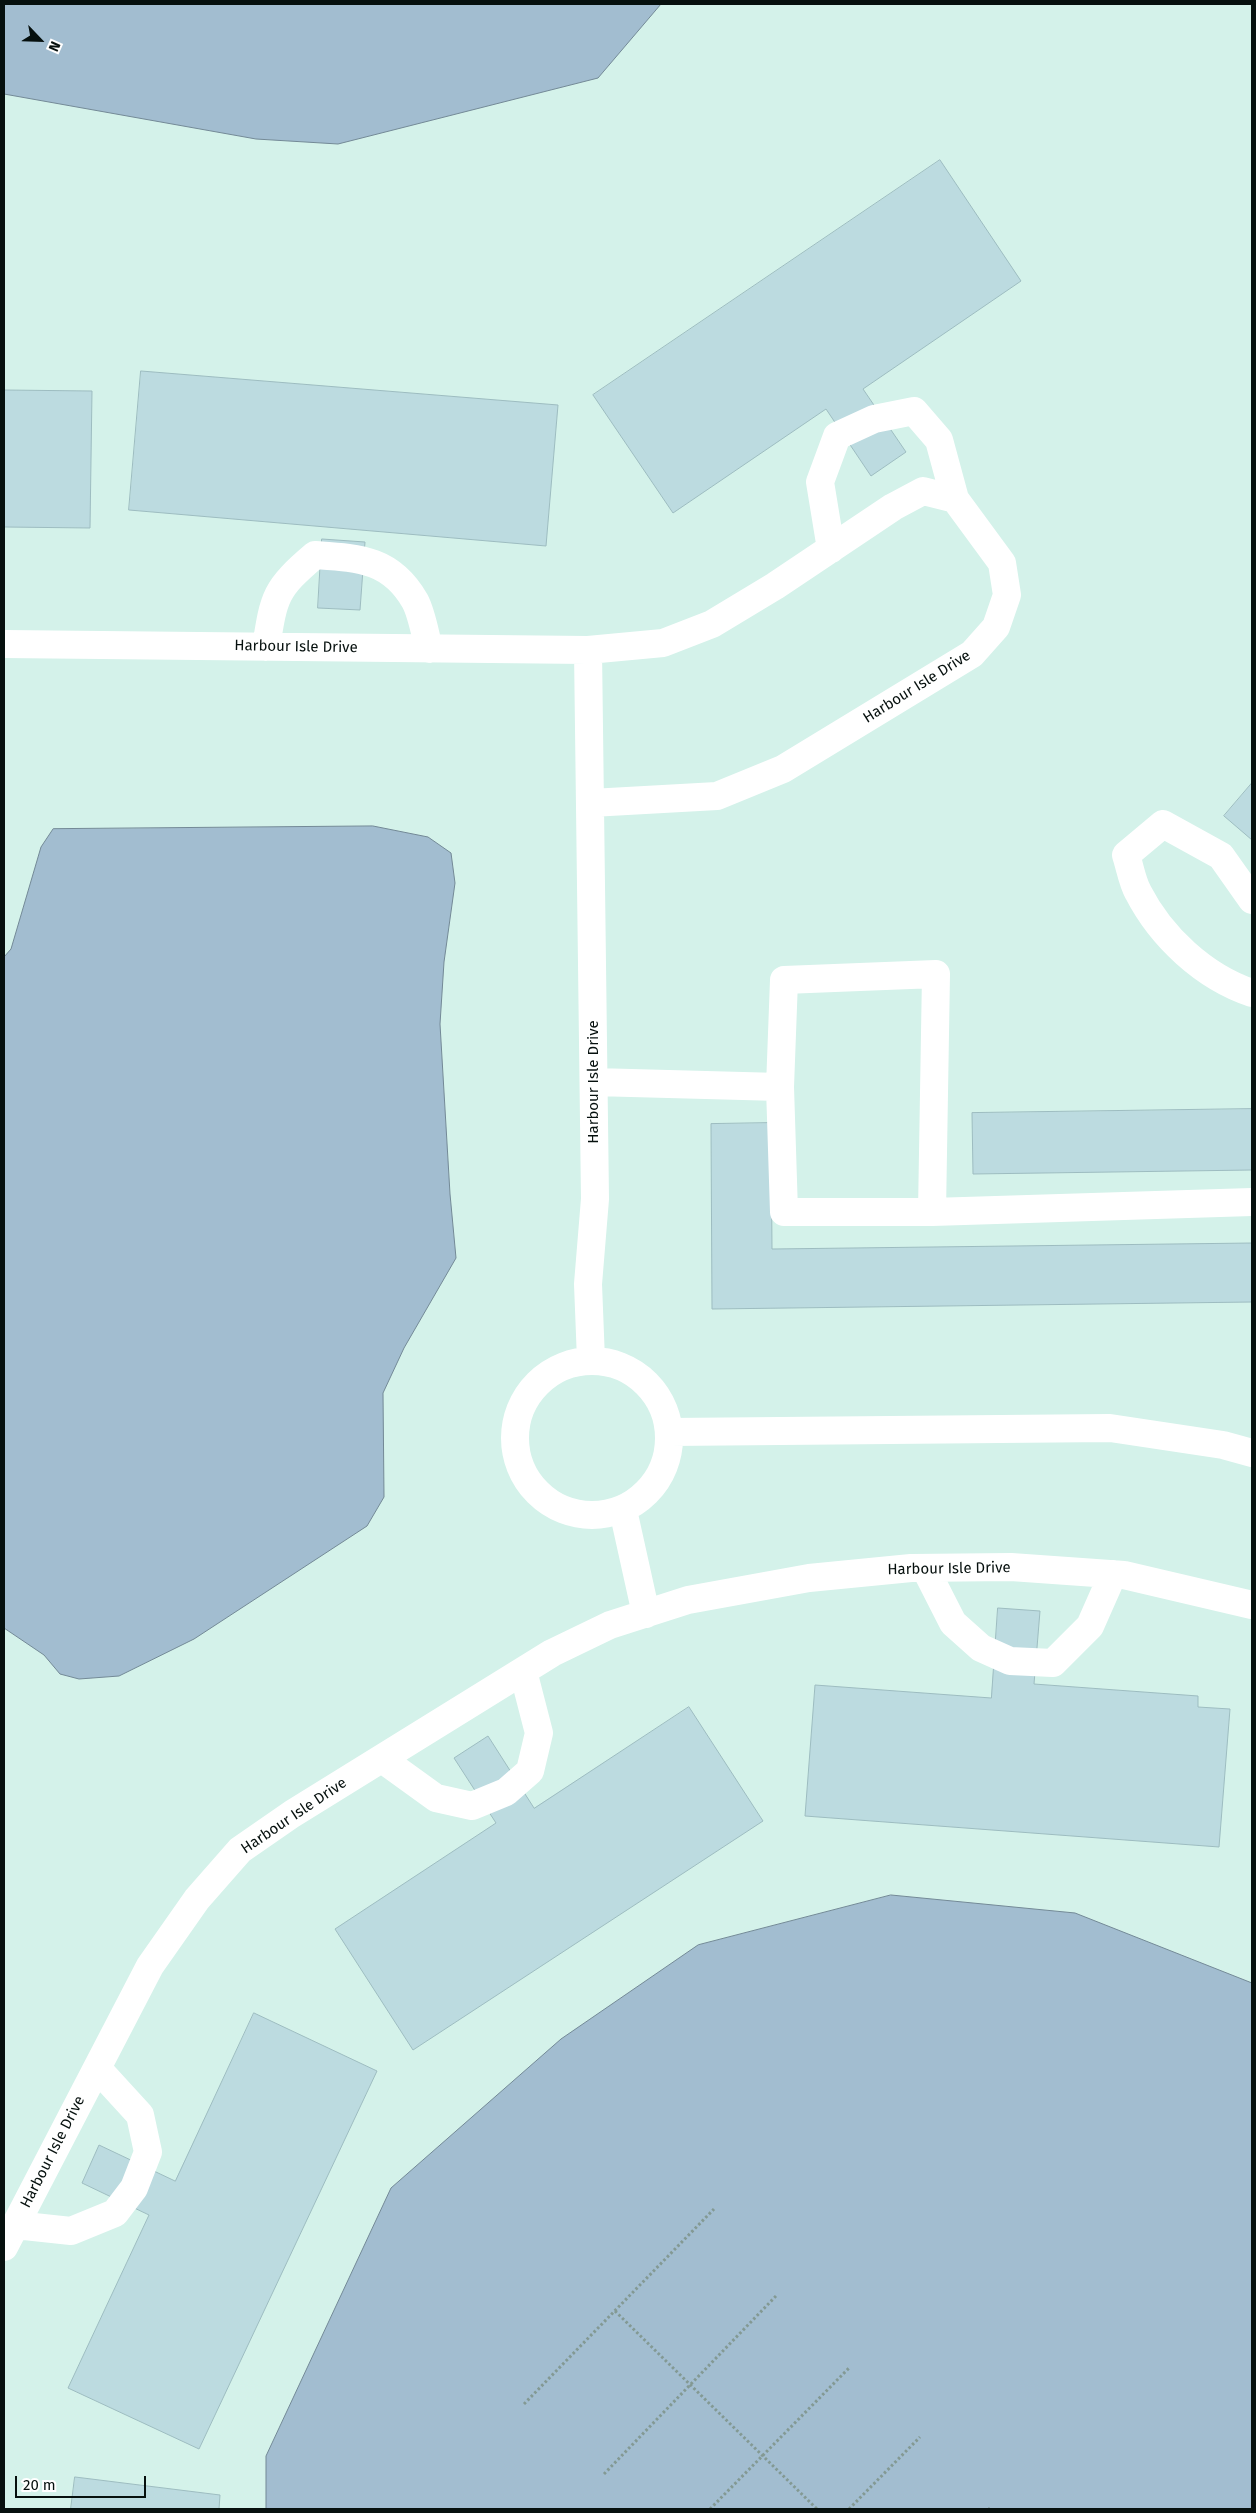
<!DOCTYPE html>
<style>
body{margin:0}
#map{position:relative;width:1256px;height:2513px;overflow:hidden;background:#d4f2ea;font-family:"Fira Sans",sans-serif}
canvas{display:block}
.frame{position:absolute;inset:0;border:5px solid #06100e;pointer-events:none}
.north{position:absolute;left:15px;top:15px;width:50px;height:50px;-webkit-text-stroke:4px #fff;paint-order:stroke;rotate:114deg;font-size:14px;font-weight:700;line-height:20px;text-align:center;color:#06100e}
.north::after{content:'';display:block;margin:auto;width:18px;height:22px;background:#06100e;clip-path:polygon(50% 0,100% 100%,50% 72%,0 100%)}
.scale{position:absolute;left:15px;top:2476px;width:131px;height:22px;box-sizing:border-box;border:2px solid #06100e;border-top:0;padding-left:6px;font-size:15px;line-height:18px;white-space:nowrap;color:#06100e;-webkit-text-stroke:4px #fff;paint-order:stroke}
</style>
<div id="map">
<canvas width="1256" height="2513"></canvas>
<div class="frame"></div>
<div class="north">N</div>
<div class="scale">20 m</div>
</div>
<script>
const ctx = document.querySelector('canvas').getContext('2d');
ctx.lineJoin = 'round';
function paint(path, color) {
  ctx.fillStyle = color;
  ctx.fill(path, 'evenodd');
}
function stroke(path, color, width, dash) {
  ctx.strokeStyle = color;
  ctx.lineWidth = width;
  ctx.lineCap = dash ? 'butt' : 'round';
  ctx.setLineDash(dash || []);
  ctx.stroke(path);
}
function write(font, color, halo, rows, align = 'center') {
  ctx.font = font + ' "Fira Sans",sans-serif';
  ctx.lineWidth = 4;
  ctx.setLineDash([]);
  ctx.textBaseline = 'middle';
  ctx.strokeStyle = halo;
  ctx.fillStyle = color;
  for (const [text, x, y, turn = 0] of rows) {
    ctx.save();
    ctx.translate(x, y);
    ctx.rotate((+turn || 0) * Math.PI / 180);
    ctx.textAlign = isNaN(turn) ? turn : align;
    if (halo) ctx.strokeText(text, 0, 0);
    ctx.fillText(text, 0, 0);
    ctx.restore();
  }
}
const water = new Path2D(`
 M 4,4 L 661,4 L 598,78 L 338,144 L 256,139 L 4,94 Z
 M 373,826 L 428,837 L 451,853 L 455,883 L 444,962 L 440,1024 L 450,1194 L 456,1258 L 404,1348 L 383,1393 L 384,1497 L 367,1526 L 194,1639 L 119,1676 L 79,1679 L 60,1674 L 44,1655 L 4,1628 L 4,957 L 11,949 L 41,847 L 53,829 Z
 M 891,1895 L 1075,1913 L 1252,1983 L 1252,2509 L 266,2509 L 266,2456 L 391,2188 L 561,2039 L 698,1945 Z`);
const building = new Path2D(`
 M 940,160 L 1021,281 L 863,389 L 906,452 L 871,476 L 826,409 L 673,513 L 593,395 Z
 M 141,371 L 558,405 L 546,546 L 129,510 Z
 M 4,390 L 92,391 L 90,528 L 4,527 Z
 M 322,539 L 365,542 L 360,610 L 318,608 Z
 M 1252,783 L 1252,840 L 1224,816 Z
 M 1252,1109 L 1252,1170 L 973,1174 L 972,1113 Z
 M 771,1123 L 772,1249 L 1252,1243 L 1252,1302 L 712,1309 L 711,1124 Z
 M 998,1608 L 1040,1611 L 1034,1684 L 1198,1696 L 1198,1707 L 1230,1709 L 1219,1847 L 805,1816 L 815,1685 L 991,1698 Z
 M 689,1707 L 763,1821 L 413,2050 L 335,1929 L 496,1823 L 454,1758 L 488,1736 L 534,1808 Z
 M 254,2013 L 377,2071 L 199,2449 L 68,2388 L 149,2215 L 82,2183 L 99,2145 L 175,2181 Z
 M 75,2477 L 220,2495 L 219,2509 L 71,2509 Z`);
const path = new Path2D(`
 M 615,2311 L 817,2509
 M 524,2404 L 714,2209
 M 604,2474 L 776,2296
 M 710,2509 L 849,2368
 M 849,2509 L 920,2437
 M 989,2509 L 990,2508`);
const minor = new Path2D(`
 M 831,549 L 820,482 L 837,436 L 874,419 L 914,411 L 939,440 L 955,499
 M 4,644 L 588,650 L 663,643 L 712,624 L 775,586 L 893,507 L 923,491 L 955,499 L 1002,563 L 1007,595 L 996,627 L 972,654 L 783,769 L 717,796 L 591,803
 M 266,647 C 274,596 275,589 315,555 C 359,558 391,559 415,601 C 422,614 425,634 429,649
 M 588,650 L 595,1199 L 588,1284 L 591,1360
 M 1252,900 L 1221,856 L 1163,824 L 1126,855 C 1130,867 1132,881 1138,892 C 1161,937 1204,977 1252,993
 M 594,1082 L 780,1087 L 784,980 L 936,974 L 932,1212 L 1252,1202
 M 780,1087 L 784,1212 L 932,1212
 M515 1438a77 77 0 1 1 154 0a77 77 0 1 1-154 0Z
 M 670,1432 L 1110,1428 L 1223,1445 L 1252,1453
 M 623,1510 L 646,1614
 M 925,1568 L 953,1623 L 981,1648 L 1010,1661 L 1053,1663 L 1090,1626 L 1113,1574
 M 382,1759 L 436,1798 L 472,1806 L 506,1792 L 530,1771 L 539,1733 L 523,1671
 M 15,2225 L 71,2231 L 115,2213 L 134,2188 L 148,2152 L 140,2115 L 97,2068
 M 4,2247 L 150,1966 L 197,1899 L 240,1850 L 292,1814 L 552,1653 L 610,1625 L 688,1600 L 809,1578 L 911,1568 L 1011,1567 L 1124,1575 L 1252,1605`);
const streetNames = [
 ["Harbour Isle Drive",296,647,1],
 ["Harbour Isle Drive",917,687,-32],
 ["Harbour Isle Drive",594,1082,-90],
 ["Harbour Isle Drive",949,1569,-1],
 ["Harbour Isle Drive",294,1816,-34],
 ["Harbour Isle Drive",53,2152,-63]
];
paint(water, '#a2bdd0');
stroke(water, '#738996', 1);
paint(building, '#bcdbe0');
stroke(building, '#9dbcc0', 1);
stroke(path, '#839993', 3, [2.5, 2.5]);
stroke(minor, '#fff', 28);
write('15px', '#06100e', '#fff', streetNames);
</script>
